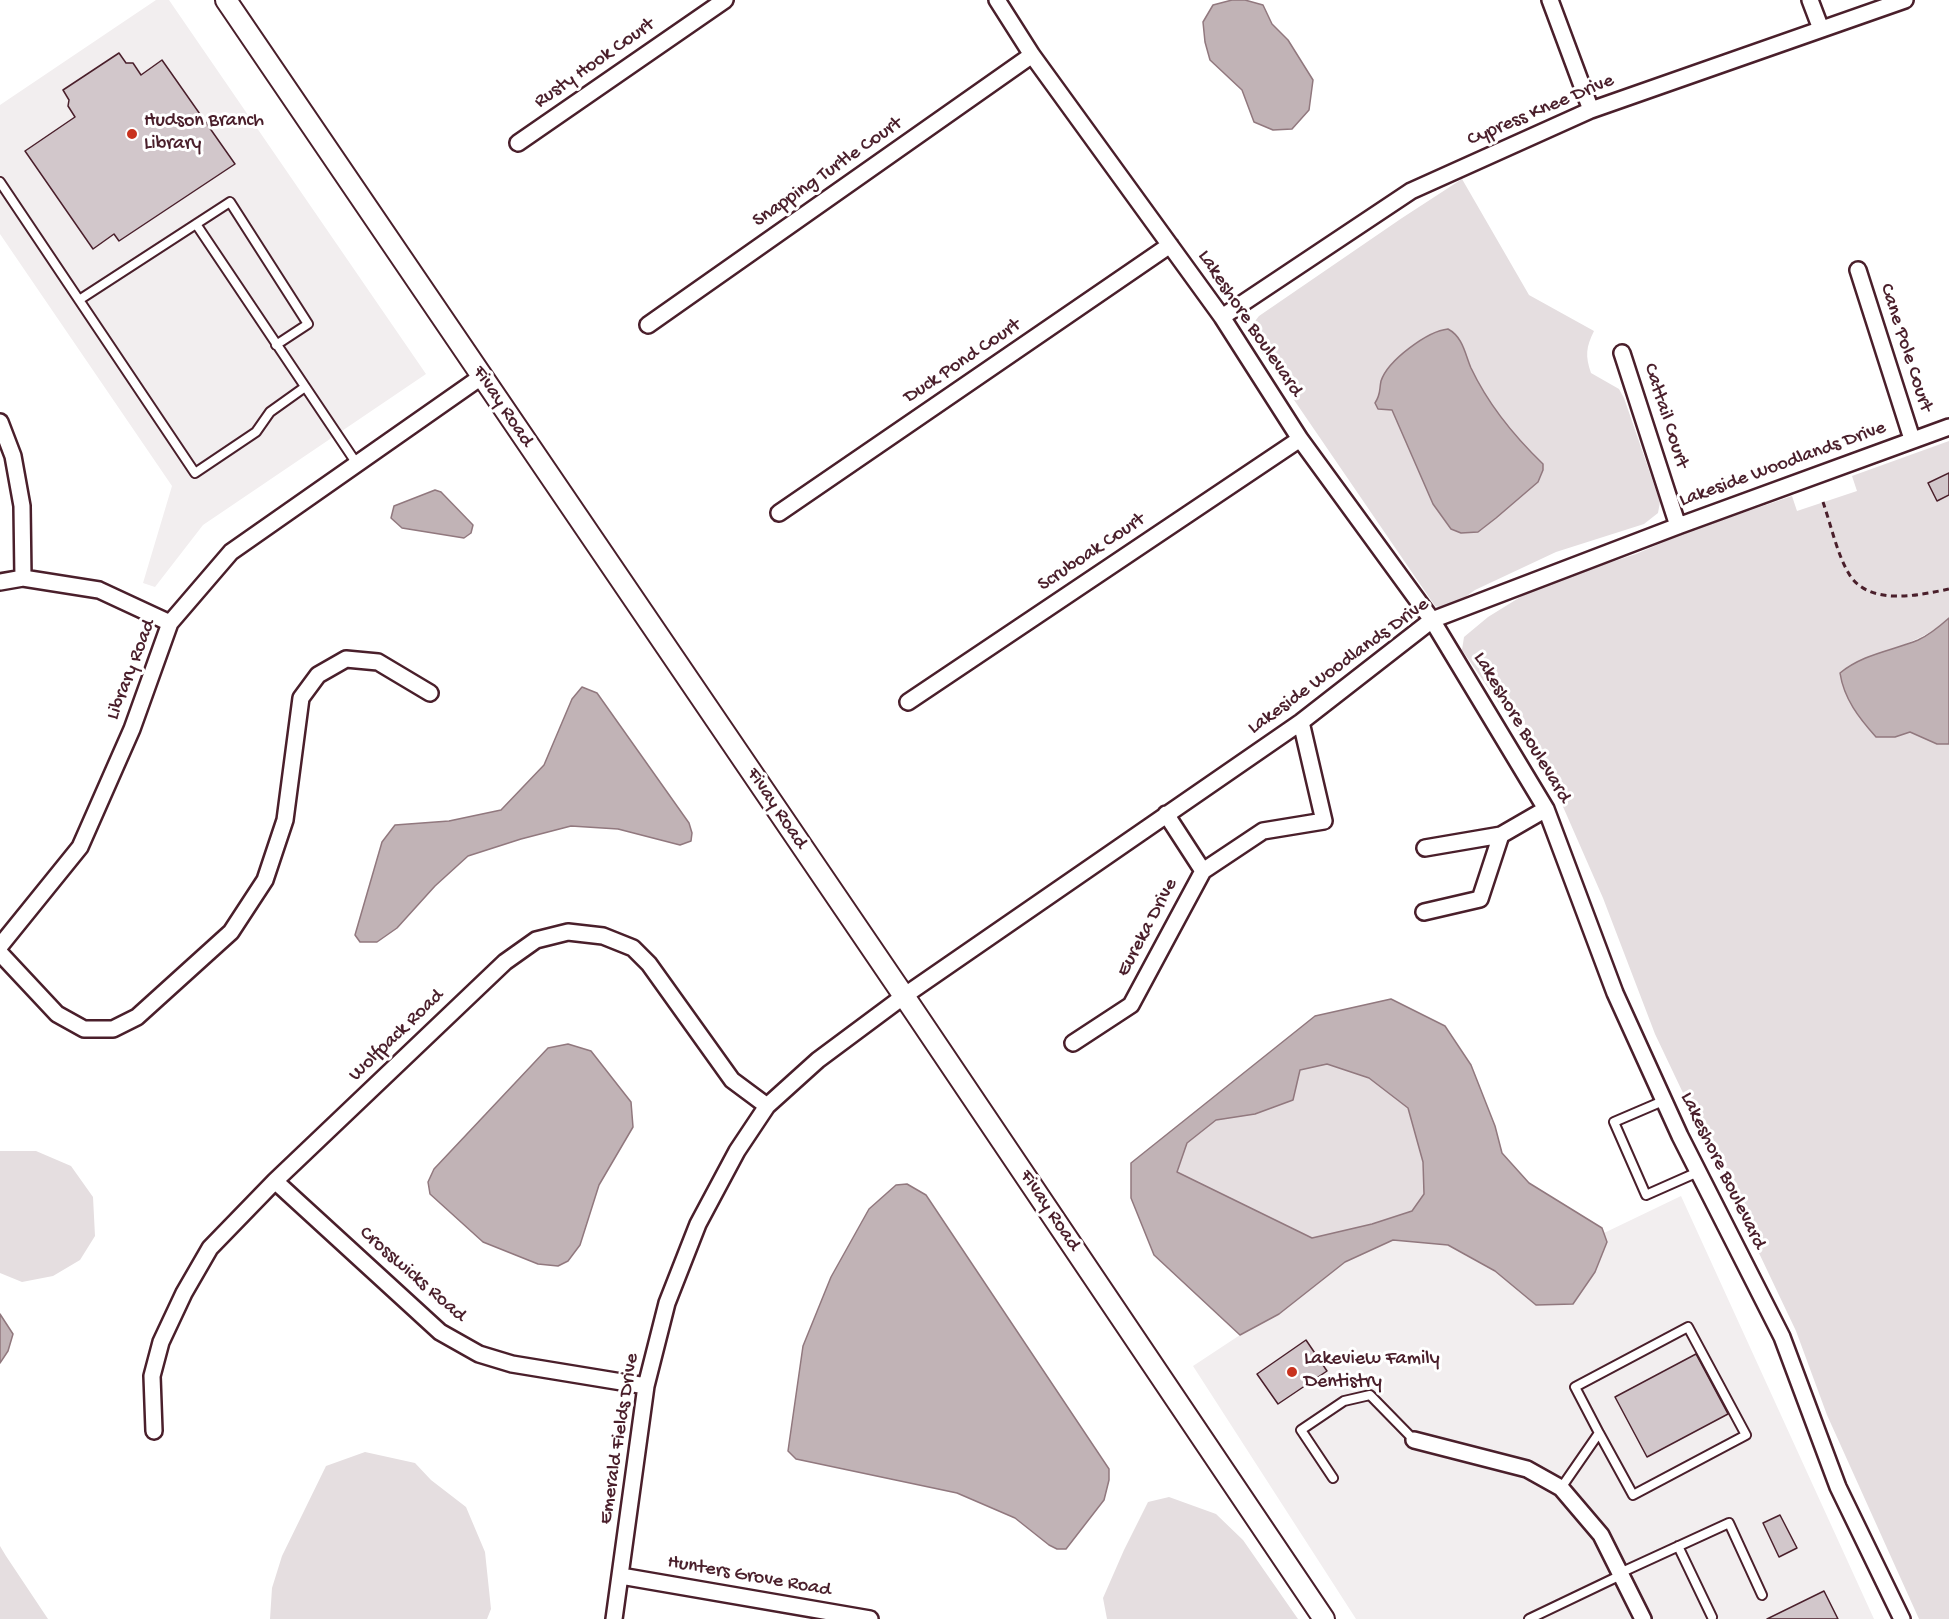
<!DOCTYPE html>
<style>
body{margin:0}
canvas{display:block;background:#fff}
</style>
<canvas width="1949" height="1619"></canvas>
<script>
const ctx = document.querySelector('canvas').getContext('2d');
ctx.lineJoin = 'round';
function paint(path, color) {
  ctx.fillStyle = color;
  ctx.fill(path, 'evenodd');
}
function stroke(path, color, width, dash) {
  ctx.strokeStyle = color;
  ctx.lineWidth = width;
  ctx.lineCap = dash ? 'butt' : 'round';
  ctx.setLineDash(dash || []);
  ctx.stroke(path);
}
function write(font, color, halo, rows, align = 'center') {
  ctx.font = font + ' "Gochi Hand",sans-serif';
  ctx.lineWidth = 6;
  ctx.setLineDash([]);
  ctx.textBaseline = 'middle';
  ctx.strokeStyle = halo;
  ctx.fillStyle = color;
  for (const [text, x, y, turn = 0] of rows) {
    ctx.save();
    ctx.translate(x, y);
    ctx.rotate((+turn || 0) * Math.PI / 180);
    ctx.textAlign = isNaN(turn) ? turn : align;
    if (halo) ctx.strokeText(text, 0, 0);
    ctx.fillText(text, 0, 0);
    ctx.restore();
  }
}
const built = new Path2D(`
 M 156,0 L 169,0 L 426,374 L 203,525 L 155,587 L 143,583 L 172,486 L 0,234 L 0,105 Z
 M 1681,1196 L 1874,1619 L 1356,1619 L 1193,1366 L 1240,1335 L 1279,1314 L 1345,1262 L 1393,1240 L 1448,1245 L 1495,1271 L 1536,1305 L 1607,1242 L 1604,1233 Z`);
const green = new Path2D(`
 M 1462,179 L 1529,295 L 1594,331 C 1586,347 1585,356 1591,373 L 1619,389 L 1624,398 L 1660,502 L 1658,513 L 1644,524 L 1556,552 L 1475,590 L 1454,605 L 1443,608 L 1435,606 L 1253,340 C 1251,330 1252,324 1259,316 L 1402,218 Z
 M 1949,441 L 1949,618 C 1922,643 1885,650 1852,664 L 1895,737 L 1910,732 L 1937,744 L 1949,744 L 1949,1619 L 1919,1619 L 1827,1415 L 1796,1331 L 1655,1034 L 1603,898 L 1550,777 L 1462,650 L 1464,637 L 1488,617 L 1522,596 L 1565,577 L 1636,554 L 1687,532 L 1792,496 L 1797,511 L 1857,491 L 1852,476 Z
 M 1327,1064 L 1369,1078 L 1408,1107 L 1423,1162 L 1424,1194 L 1412,1211 L 1372,1224 L 1312,1238 L 1177,1172 L 1187,1143 L 1216,1120 L 1255,1114 L 1300,1070 Z
 M 0,1151 L 36,1151 L 71,1166 L 93,1197 L 95,1236 L 80,1260 L 53,1276 L 22,1282 L 0,1273 Z
 M 365,1452 L 415,1463 L 431,1480 L 466,1507 L 485,1552 L 491,1609 L 487,1619 L 270,1619 L 272,1588 L 282,1556 L 326,1466 Z
 M 1169,1497 L 1216,1514 L 1243,1540 L 1298,1619 L 1107,1619 L 1103,1598 L 1124,1550 L 1148,1502 Z
 M 0,1546 L 6,1556 L 48,1619 L 0,1619 Z`);
const water = new Path2D(`
 M 1232,0 L 1245,0 L 1263,5 L 1272,24 L 1288,40 L 1313,80 L 1309,110 L 1292,129 L 1273,130 L 1254,122 L 1242,90 L 1210,60 L 1205,42 L 1203,22 L 1213,5 Z
 M 1448,329 C 1463,337 1465,354 1471,368 C 1488,404 1515,437 1543,464 L 1543,470 L 1538,482 L 1496,518 L 1478,532 L 1461,533 L 1451,529 L 1433,504 L 1392,410 L 1378,409 L 1375,403 C 1381,394 1379,391 1381,381 C 1388,360 1428,331 1448,329 Z
 M 435,490 L 441,492 L 473,525 L 471,533 L 464,538 L 402,528 L 391,518 L 394,506 Z
 M 1949,618 L 1949,744 L 1937,744 L 1910,732 L 1895,737 L 1876,737 C 1859,718 1844,699 1840,673 C 1863,654 1891,651 1918,640 C 1929,635 1940,626 1949,618 Z
 M 582,687 L 597,693 L 689,823 L 692,833 L 691,841 L 680,845 L 618,829 L 571,826 L 521,839 L 468,856 L 435,886 L 397,928 L 377,942 L 360,942 L 355,935 L 382,842 L 395,825 L 449,821 L 501,810 L 544,765 L 572,699 Z
 M 1391,999 L 1445,1026 L 1471,1065 L 1495,1126 L 1502,1153 L 1529,1183 L 1602,1228 L 1607,1242 L 1595,1272 L 1573,1304 L 1536,1305 L 1495,1271 L 1448,1245 L 1393,1240 L 1345,1262 L 1279,1314 L 1240,1335 L 1154,1255 L 1131,1198 L 1131,1163 L 1315,1016 ZM 1327,1064 L 1369,1078 L 1408,1108 L 1423,1162 L 1424,1194 L 1412,1211 L 1372,1224 L 1312,1238 L 1177,1172 L 1187,1143 L 1216,1120 L 1255,1114 L 1293,1100 L 1300,1070 Z
 M 568,1044 L 591,1051 L 631,1102 L 633,1127 L 599,1185 L 580,1245 L 568,1261 L 558,1266 L 538,1264 L 483,1242 L 430,1194 L 428,1182 L 434,1169 L 548,1048 Z
 M 907,1184 L 926,1195 L 1109,1469 L 1109,1480 L 1104,1500 L 1066,1549 L 1057,1549 L 1049,1545 L 1015,1518 L 957,1493 L 796,1459 L 788,1451 L 803,1346 L 831,1277 L 869,1209 L 896,1185 Z
 M 0,1314 L 13,1334 L 8,1351 L 0,1363 Z`);
const building = new Path2D(`
 M 119,53 L 126,63 L 133,63 L 141,75 L 162,60 L 235,164 L 119,241 L 114,234 L 93,249 L 25,151 L 75,117 L 68,106 L 69,100 L 63,90 Z
 M 1949,473 L 1949,495 L 1937,501 L 1928,483 Z
 M 1306,1340 L 1327,1371 L 1278,1404 L 1257,1374 Z
 M 1696,1354 L 1728,1414 L 1647,1457 L 1615,1397 Z
 M 1780,1515 L 1797,1548 L 1779,1557 L 1763,1523 Z
 M 1824,1591 L 1838,1619 L 1767,1619 Z`);
const path = new Path2D(`
 M 1823,502 C 1831,525 1838,558 1851,577 C 1872,606 1920,595 1949,589`);
const service = new Path2D(`
 M 0,182 L 195,473 L 256,432 L 270,412 L 305,387
 M 196,224 L 357,464
 M 79,300 L 230,202 L 308,324 L 276,345
 M 1663,1101 L 1614,1122 L 1646,1195 L 1698,1172
 M 1333,1478 L 1301,1430 L 1344,1401 L 1370,1395 L 1414,1440
 M 1561,1488 L 1599,1433 L 1633,1495 L 1746,1435 L 1688,1327 L 1575,1387 L 1599,1433
 M 1678,1546 L 1712,1617
 M 1620,1573 L 1729,1523 L 1762,1595
 M 1529,1619 L 1621,1575`);
const minor = new Path2D(`
 M 997,0 L 1032,55 L 1222,317 L 1300,439 L 1432,620 L 1546,809 L 1615,993 L 1680,1136 L 1782,1337 L 1838,1487 L 1902,1619
 M 1550,0 L 1591,110
 M 1810,0 L 1821,29
 M 518,143 L 725,0
 M 1858,270 L 1912,439
 M 1222,317 L 1411,191 L 1591,110 L 1905,0
 M 648,325 L 1032,55
 M 1622,353 L 1678,526
 M 0,422 L 13,456 L 22,506 L 23,578
 M 779,513 L 1170,245
 M 0,582 L 23,578 L 99,590 L 170,623
 M 908,702 L 1300,439
 M 1425,848 L 1501,835 L 1546,809
 M 1203,871 L 1263,831 L 1324,821 L 1301,722
 M 1424,912 L 1480,899 L 1501,835
 M 0,946 L 80,847 L 132,729 L 170,623 L 231,552 L 481,377
 M 0,953 L 57,1014 L 84,1029 L 113,1029 L 137,1017 L 231,932 L 265,880 L 285,820 L 301,698 L 318,675 L 346,659 L 378,662 L 430,693
 M 1073,1043 L 1131,1005 L 1203,871 L 1166,814
 M 275,1181 L 440,1332 L 479,1354 L 512,1364 L 646,1386
 M 154,1431 L 152,1376 L 161,1342 L 184,1293 L 210,1248 L 275,1181 L 505,962 L 536,940 L 568,932 L 603,936 L 633,948 L 649,964 L 732,1080 L 767,1106
 M 1414,1440 L 1527,1469 L 1561,1488 L 1601,1535 L 1643,1619
 M 621,1576 L 870,1619
 M 614,1619 L 646,1386 L 667,1303 L 698,1224 L 737,1151 L 767,1106 L 818,1060 L 904,996 L 1301,722 L 1432,620 L 1678,526 L 1949,427`);
const tertiary = new Path2D(`
 M 226,0 L 904,996 L 1324,1619`);
const markers = [
 [132,134,6,"#c8321e"],
 [1292,1372,6,"#c8321e"]
];
const streetNames = [
 ["Rusty Hook Court",595,64,-35],
 ["Cypress Knee Drive",1541,111,-23],
 ["Snapping Turtle Court",828,173,-35],
 ["Lakeshore Boulevard",1249,324,56],
 ["Cane Pole Court",1905,348,72],
 ["Duck Pond Court",963,362,-34],
 ["Fivay Road",502,407,56],
 ["Cattail Court",1665,416,72],
 ["Lakeside Woodlands Drive",1783,465,-20],
 ["Scruboak Court",1092,553,-34],
 ["Lakeside Woodlands Drive",1339,667,-36],
 ["Library Road",132,670,-69],
 ["Lakeshore Boulevard",1521,728,59],
 ["Fivay Road",776,809,56],
 ["Eureka Drive",1148,928,-62],
 ["Wolfpack Road",397,1036,-44],
 ["Lakeshore Boulevard",1722,1171,64],
 ["Fivay Road",1049,1211,56],
 ["Crosswicks Road",412,1275,41],
 ["Emerald Fields Drive",620,1439,-81],
 ["Hunters Grove Road",749,1577,10]
];
const poiNames = [
 ["Hudson Branch",144,122],
 ["Library",144,145],
 ["Lakeview Family",1304,1360],
 ["Dentistry",1304,1383]
];
paint(built, '#f2eeef');
paint(green, '#e5dee0');
paint(water, '#c1b3b6');
stroke(water, '#91787e', 1.5);
paint(building, '#d2c7cb');
stroke(building, '#4a1f2b', 1.5);
stroke(service, '#4a1f2b', 12);
stroke(minor, '#4a1f2b', 20);
stroke(tertiary, '#4a1f2b', 24);
stroke(path, '#4a1f2b', 3, [6, 4.5]);
stroke(service, '#fff', 8);
stroke(minor, '#fff', 15);
stroke(tertiary, '#fff', 20);
for (const [x, y, r, color] of markers) {
  const dot = new Path2D();
  dot.arc(x, y, r, 0, 2 * Math.PI);
  ctx.fillStyle = color;
  ctx.fill(dot);
  stroke(dot, '#fff', 2);
}
write('20px', '#4a1f2b', '#fff', streetNames);
write('20px', '#4a1f2b', '#fff', poiNames, 'left');
</script>
